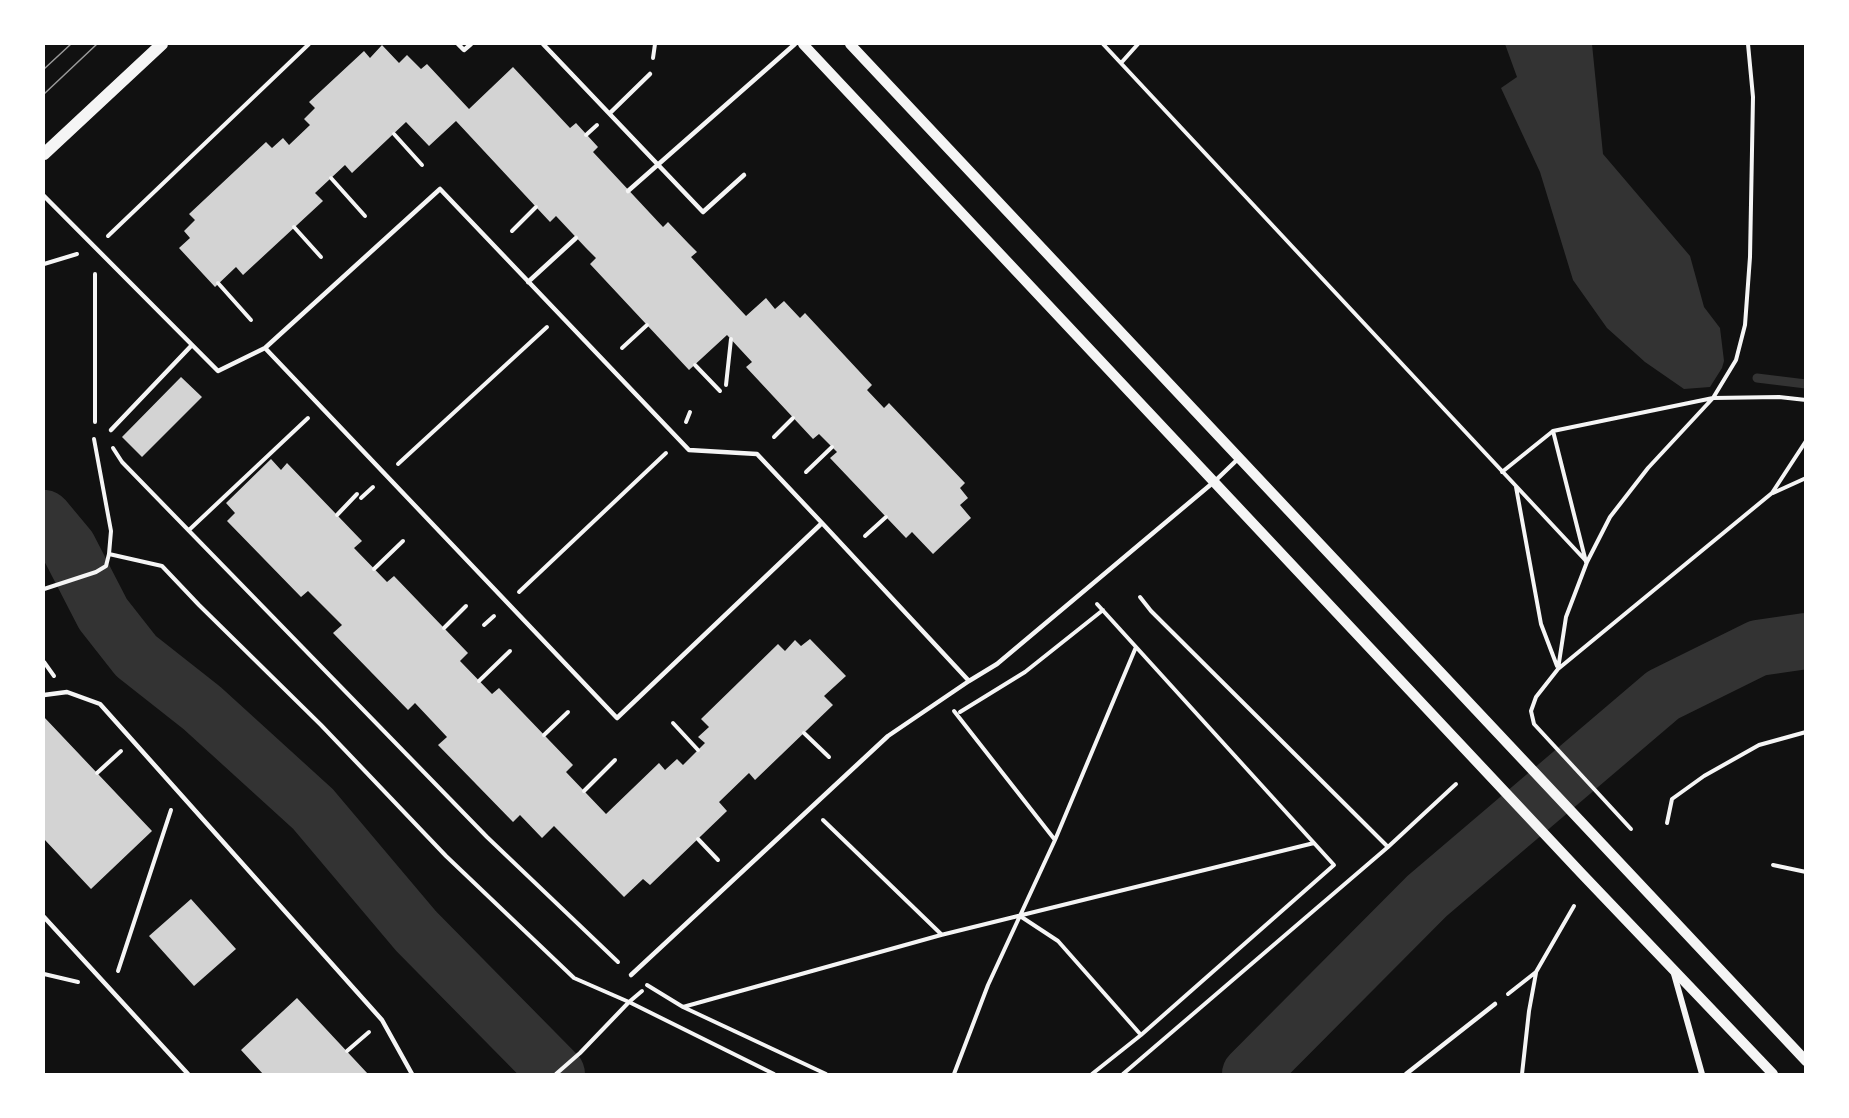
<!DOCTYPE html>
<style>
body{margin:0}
#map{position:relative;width:1849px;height:1118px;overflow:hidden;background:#111;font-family:"IBM Plex Sans",sans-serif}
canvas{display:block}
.frame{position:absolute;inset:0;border:45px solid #fff;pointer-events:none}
</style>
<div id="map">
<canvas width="1849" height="1118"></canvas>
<div class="frame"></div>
</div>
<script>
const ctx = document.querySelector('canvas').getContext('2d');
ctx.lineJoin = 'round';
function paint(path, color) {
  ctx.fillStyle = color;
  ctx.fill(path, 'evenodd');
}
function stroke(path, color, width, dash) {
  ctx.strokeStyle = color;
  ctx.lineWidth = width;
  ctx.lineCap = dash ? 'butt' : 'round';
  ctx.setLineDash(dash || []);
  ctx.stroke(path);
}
const water = new Path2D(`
 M 1505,44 L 1592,44 L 1603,154 L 1690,256 L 1704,307 L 1720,328 L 1724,361 L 1722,368 L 1710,387 L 1684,389 L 1645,362 L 1607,328 L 1573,280 L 1540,172 L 1501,88 L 1517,77 Z`);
const stream = new Path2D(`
 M 1757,378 L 1806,384`);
const river = new Path2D(`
 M 44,518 L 69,548 L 103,614 L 136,656 L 202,708 L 313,809 L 416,931 L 557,1074
 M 1250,1074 L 1427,896 L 1663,695 L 1758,648 L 1806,641`);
const building = new Path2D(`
 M 382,45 L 399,63 L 407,55 L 421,69 L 427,64 L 469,109 L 513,67 L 570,128 L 576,123 L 598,147 L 593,152 L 663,227 L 668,222 L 689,244 L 697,252 L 691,257 L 746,316 L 766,298 L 775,309 L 784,301 L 800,318 L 805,313 L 872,385 L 867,390 L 884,408 L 889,403 L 965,483 L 960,488 L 968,498 L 960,505 L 971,518 L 933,554 L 912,532 L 906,538 L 830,458 L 837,452 L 819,434 L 813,439 L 746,367 L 752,362 L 727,335 L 689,370 L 590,264 L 596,258 L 586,248 L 556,216 L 550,222 L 456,121 L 429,146 L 406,122 L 352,173 L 345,165 L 315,193 L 323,201 L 243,275 L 236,267 L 215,287 L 179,248 L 190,238 L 184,231 L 195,220 L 189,214 L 266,142 L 272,148 L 283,138 L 289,145 L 310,125 L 304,119 L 315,108 L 309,102 L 364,51 L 370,58 Z
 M 181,377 L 202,397 L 142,457 L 122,437 Z
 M 271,459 L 281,470 L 287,463 L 362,541 L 354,548 L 387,582 L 394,576 L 468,653 L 460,661 L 492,694 L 499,688 L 573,765 L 566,772 L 606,814 L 659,763 L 665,770 L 677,759 L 683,765 L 705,743 L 698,737 L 709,727 L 701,719 L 778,644 L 785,651 L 795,640 L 801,646 L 810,639 L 846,676 L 824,696 L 833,705 L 755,780 L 749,773 L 719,802 L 727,811 L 650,885 L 643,879 L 624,897 L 554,826 L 542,838 L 520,815 L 513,822 L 438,745 L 447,737 L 415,703 L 408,710 L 333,633 L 342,625 L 308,591 L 301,597 L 227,521 L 235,513 L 226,503 Z
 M 44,717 L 152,831 L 91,889 L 44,839 Z
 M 191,899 L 236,949 L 194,986 L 149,936 Z
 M 297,998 L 368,1074 L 263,1074 L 241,1050 Z`);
const path = new Path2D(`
 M 1103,44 L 1587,562
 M 653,58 L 655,44
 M 1121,63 L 1138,44
 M 394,134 L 422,165
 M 586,135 L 597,125
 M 331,178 L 365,216
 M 294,227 L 321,257
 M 512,231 L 536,207
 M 108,236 L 309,44
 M 44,264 L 77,254
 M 218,283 L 251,320
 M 622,348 L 647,325
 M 695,365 L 720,391
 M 726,385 L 731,339
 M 95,422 L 95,274
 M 686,422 L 690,412
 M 1553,431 L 1586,562
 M 774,437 L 793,418
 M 113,448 L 122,462 L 487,837 L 618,962
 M 398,464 L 547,327
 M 806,472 L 832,447
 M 1502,472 L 1553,431 L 1713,398 L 1779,397 L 1806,400
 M 1516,487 L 1541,624 L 1557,666
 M 1773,493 L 1806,478
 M 361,498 L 373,487
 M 337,515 L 357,494
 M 189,530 L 308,418
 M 865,536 L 886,517
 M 109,554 L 162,566 L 199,605 L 321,725 L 446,856 L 574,978 L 629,1002 L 642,991
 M 374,569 L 403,541
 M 44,589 L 96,572 L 106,566 L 109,554 L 111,531 L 94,439
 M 519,592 L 666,453
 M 1140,597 L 1151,611 L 1388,847
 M 484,625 L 494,616
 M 444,628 L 466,606
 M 44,662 L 54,676
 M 1558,669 L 1566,617 L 1587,562 L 1610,517 L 1648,468 L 1713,398 L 1736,360 L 1745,325 L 1750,257 L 1753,97 L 1748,44
 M 479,681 L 510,651
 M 954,711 L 1055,840
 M 960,712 L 1025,672 L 1103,610
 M 673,723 L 698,750
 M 804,733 L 829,757
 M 544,735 L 568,712
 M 97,773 L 121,751
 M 584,791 L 615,760
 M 823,820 L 941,934
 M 1667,823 L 1672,799 L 1704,776 L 1759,745 L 1806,732
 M 1631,829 L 1534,724 L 1531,711 L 1536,697 L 1558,669 L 1772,493 L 1806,441
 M 698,839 L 718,860
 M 1773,865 L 1806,872
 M 1020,916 L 1058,941 L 1141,1035
 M 118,971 L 171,810
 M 44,974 L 78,982
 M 647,985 L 683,1007 L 826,1074
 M 1508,994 L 1536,972 L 1574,906
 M 683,1007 L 941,935 L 1314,843
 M 347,1051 L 369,1032
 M 556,1074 L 580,1053 L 629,1002 L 774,1074
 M 954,1074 L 988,985 L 1055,840 L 1136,647
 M 1092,1074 L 1141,1035 L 1334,865 L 1097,604
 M 1123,1074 L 1388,847 L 1456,784
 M 1522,1074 L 1529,1011 L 1536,973`);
const service = new Path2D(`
 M 458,44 L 464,50 L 471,44
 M 543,44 L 703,212 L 744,175
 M 610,113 L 650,74
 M 628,191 L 795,44
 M 44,196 L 218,371 L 265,348 L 617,718 L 822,523 L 969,681 L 997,664 L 1215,481 L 1239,458
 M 528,282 L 576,238
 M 265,348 L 440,189 L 689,450 L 757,454 L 822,523
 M 111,430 L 192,345
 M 44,695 L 67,692 L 100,704 L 382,1020 L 412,1074
 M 44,917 L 188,1074
 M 631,975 L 888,736 L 969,681
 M 1406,1074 L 1495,1004`);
const minor = new Path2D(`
 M 1674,974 L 1702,1074`);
const tertiary = new Path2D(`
 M 803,44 L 1582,874 L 1773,1074
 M 850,44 L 1806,1061`);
const secondary = new Path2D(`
 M 44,154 L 162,44`);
const tram = new Path2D(`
 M 44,69 L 71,44
 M 44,94 L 97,44`);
paint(water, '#333');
stroke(stream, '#333', 9);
stroke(river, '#333', 56);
paint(building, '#d3d3d3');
stroke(path, '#f5f5f5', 4);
stroke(service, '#f5f5f5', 4.5);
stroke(minor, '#f5f5f5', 6);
stroke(tertiary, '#f5f5f5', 10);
stroke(secondary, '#f5f5f5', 12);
stroke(tram, '#9a9a9a', 1.5);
</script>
